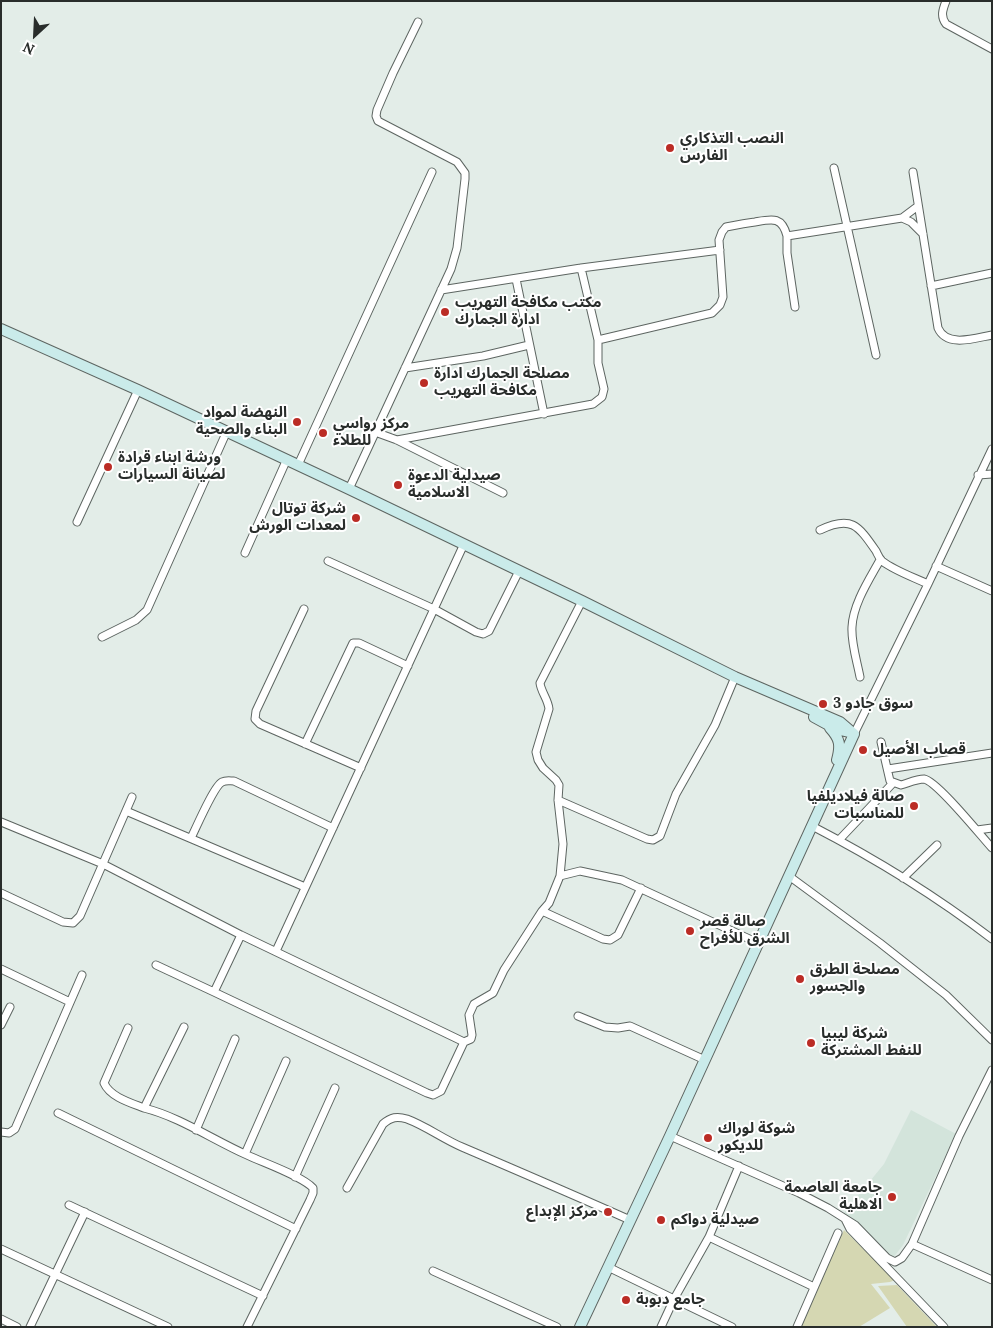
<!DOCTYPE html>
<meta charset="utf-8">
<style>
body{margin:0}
#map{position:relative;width:993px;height:1328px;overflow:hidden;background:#e3ede8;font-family:Lora,serif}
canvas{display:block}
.frame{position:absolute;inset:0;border:2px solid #292d2b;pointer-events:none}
.north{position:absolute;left:10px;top:10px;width:50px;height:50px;-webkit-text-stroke:4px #fff;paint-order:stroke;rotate:205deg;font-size:14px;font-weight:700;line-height:20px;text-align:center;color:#292d2b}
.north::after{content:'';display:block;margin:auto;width:18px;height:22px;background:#292d2b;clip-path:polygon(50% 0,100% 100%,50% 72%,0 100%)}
</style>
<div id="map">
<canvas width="993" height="1328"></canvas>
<div class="frame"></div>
<div class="north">N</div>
</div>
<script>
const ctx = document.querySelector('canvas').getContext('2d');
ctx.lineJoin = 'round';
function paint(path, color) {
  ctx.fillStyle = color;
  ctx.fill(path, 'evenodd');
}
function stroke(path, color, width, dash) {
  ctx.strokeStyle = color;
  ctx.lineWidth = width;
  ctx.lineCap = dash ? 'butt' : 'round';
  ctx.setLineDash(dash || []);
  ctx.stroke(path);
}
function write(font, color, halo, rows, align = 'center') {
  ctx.font = font + ' Lora,"Noto Sans Arabic",serif';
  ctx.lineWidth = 4;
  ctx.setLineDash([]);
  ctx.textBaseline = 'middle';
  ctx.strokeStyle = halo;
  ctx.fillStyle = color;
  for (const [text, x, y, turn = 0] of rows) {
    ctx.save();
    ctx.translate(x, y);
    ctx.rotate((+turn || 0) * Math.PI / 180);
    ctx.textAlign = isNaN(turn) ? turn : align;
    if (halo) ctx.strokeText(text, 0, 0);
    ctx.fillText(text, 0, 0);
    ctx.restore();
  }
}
const built = new Path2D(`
 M 911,1110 L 956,1134 L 903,1245 L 893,1258 L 843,1214 L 884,1164 Z`);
const green = new Path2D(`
 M 844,1230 L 895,1280 L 890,1282 L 871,1284 L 890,1308 L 859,1327 L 800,1327 Z
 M 897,1285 L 937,1327 L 907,1327 L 878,1286 Z`);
const street = new Path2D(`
 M 946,1 C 943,9 940,16 946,24 L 992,49
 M 834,168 L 876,355
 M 913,172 L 938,328 C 947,348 975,338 992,335
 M 902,218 L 911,222 L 923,234
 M 516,279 L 544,414
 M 931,286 L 992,273
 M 441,290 L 581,268 L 720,250
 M 795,307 L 787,253 L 787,236 L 902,218 L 918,206
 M 598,340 L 712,313 L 720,305 L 723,297 L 719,240 L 722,232 L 726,227 C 736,225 746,223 755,222 C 772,219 782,216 787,236
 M 405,368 L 483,356 L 529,345
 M 375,432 L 397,440 L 503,493
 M 397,440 L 593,404 L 602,397 L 604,389 L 598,363 L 598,340 L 581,268
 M 298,465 L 432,172
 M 978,475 L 992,474
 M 349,489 L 451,269 L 457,248 L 465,179 L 465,173 L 457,162 L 378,121 L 376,116 L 377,110 L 393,73 L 418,22
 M 77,522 L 138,390
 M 820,530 C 851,515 858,525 876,551 C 878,555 879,558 882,561 C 895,571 913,577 928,584
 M 245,553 L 287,459
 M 328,561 L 434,609 L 476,632 L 483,634 L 489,631 L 519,571
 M 936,566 L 992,591
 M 304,609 L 256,711 L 255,719 L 260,724 L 361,768
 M 102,637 L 136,620 L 147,610 L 227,431
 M 860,677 C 857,661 851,643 852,627 C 853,604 869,580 880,560
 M 854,734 L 928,584 L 992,449
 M 881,742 L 890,781 L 901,785 C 908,783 917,779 924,779 C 937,781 981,836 992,848
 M 305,744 L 353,643 L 359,643 L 408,666
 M 888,769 L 992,753
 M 558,800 L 647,839 L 653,840 L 660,836 L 676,794 L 715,725 L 735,677
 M 126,811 L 305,887
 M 1,822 L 103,864 L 241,935 L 464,1042
 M 812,826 C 874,858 936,896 992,939
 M 977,830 L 992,828
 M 191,838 C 196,828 214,786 222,782 C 226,780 230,781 234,781 L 333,828
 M 839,840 L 893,783
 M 560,876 L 563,844 L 558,800 L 559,785 L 556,780 L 543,768 L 538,760 L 536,752 L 549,709 C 548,699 541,692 540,683 L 582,601
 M 789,876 L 880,943 L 946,995 L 992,1040
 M 903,878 L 937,845
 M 1,893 L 63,922 L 73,923 L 80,916 L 132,797
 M 542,911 L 549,903 L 560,876 L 580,871 L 622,880 L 758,943
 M 276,951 L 464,544
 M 156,965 L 214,992 L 241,935
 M 1,969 L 70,1002
 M 214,992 L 427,1093 L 433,1095 L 441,1091 L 464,1042 L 471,1039 L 472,1035 L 469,1015 L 474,1004 L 493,993 L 504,970 L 542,911 L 603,939 L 610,940 L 618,935 L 641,888
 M 578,1016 L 605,1027 L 618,1028 L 630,1026 L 705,1060
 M 1,1025 L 10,1007
 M 184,1027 L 144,1108 C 180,1117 213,1140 247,1155 C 264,1163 302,1176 313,1188 L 313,1193 L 310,1200 L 247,1327
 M 128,1028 L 104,1083 C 110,1097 131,1103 144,1108
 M 58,1113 L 296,1229
 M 196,1130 L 235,1039
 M 1,1132 L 9,1133 L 15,1129 L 82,975
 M 670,1136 L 799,1193 L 828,1208 L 855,1225 L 887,1258 L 895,1262 L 902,1258 L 912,1244 L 959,1136 L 992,1070
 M 245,1154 L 286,1061
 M 295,1177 L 335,1088
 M 347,1188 L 383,1124 C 391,1117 397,1116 407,1119 C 426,1126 443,1139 462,1147 C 518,1171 574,1195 630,1220
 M 69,1205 L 263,1296
 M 845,1219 L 850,1229 L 944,1327
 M 709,1237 L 814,1287
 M 912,1244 L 992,1280
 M 1,1249 L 168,1327
 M 608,1267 L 674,1299 L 709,1237 L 739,1166
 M 433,1271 L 557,1327
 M 1,1319 L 17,1327
 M 30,1327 L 85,1212
 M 661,1327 L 674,1299 L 732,1327
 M 797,1327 L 838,1233`);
const secondary = new Path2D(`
 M 1,329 L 138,390 L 349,489 L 582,601 L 735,677 L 840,722 L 854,734
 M 814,717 L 836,729 L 853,733
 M 830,728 C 840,739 841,745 837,760
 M 580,1327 L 670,1136 L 854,734`);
const markers = [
 [670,148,5,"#bb2c25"],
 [445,312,5,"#bb2c25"],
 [424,383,5,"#bb2c25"],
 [297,422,5,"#bb2c25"],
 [323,433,5,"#bb2c25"],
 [108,467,5,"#bb2c25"],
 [398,485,5,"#bb2c25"],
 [356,518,5,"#bb2c25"],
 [823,704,5,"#bb2c25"],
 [863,750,5,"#bb2c25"],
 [914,806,5,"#bb2c25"],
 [690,931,5,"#bb2c25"],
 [800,979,5,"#bb2c25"],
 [811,1043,5,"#bb2c25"],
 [708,1138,5,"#bb2c25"],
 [892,1197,5,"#bb2c25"],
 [608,1212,5,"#bb2c25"],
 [661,1220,5,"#bb2c25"],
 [626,1300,5,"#bb2c25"]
];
const poiNames = [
 ["النصب التذكاري",680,139],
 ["الفارس",680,156],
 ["مكتب مكافحة التهريب",455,303],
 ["ادارة الجمارك",455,320],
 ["مصلحة الجمارك ادارة",434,374],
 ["مكافحة التهريب",434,391],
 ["النهضة لمواد",287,413,"right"],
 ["البناء والصحية",287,430,"right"],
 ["مركز رواسي",333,424],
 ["للطلاء",333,441],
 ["ورشة ابناء قرادة",118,458],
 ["لصيانة السيارات",118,475],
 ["صيدلية الدعوة",408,476],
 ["الاسلامية",408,493],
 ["شركة توتال",346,509,"right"],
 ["لمعدات الورش",346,526,"right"],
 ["سوق جادو 3",833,704],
 ["قصاب الأصيل",873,750],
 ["صالة فيلاديلفيا",904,797,"right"],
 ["للمناسبات",904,814,"right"],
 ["صالة قصر",700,922],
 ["الشرق للأفراح",700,939],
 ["مصلحة الطرق",810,970],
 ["والجسور",810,987],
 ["شركة ليبيا",821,1034],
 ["للنفط المشتركة",821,1051],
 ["شوكة لوراك",718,1129],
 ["للديكور",718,1146],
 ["جامعة العاصمة",882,1188,"right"],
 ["الاهلية",882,1205,"right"],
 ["مركز الإبداع",598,1212,"right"],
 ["صيدلية دواكم",671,1220],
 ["جامع دبوبة",636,1300]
];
paint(built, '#d3e4db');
paint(green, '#d5d7b2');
stroke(street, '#5d6561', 9);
stroke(secondary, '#5d6561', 12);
stroke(street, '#fff', 7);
stroke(secondary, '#caebea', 10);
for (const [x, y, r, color] of markers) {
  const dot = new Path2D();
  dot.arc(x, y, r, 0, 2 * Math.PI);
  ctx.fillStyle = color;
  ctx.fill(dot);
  stroke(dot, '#fff', 2);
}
write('bold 15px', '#292d2b', '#fff', poiNames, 'left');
</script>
